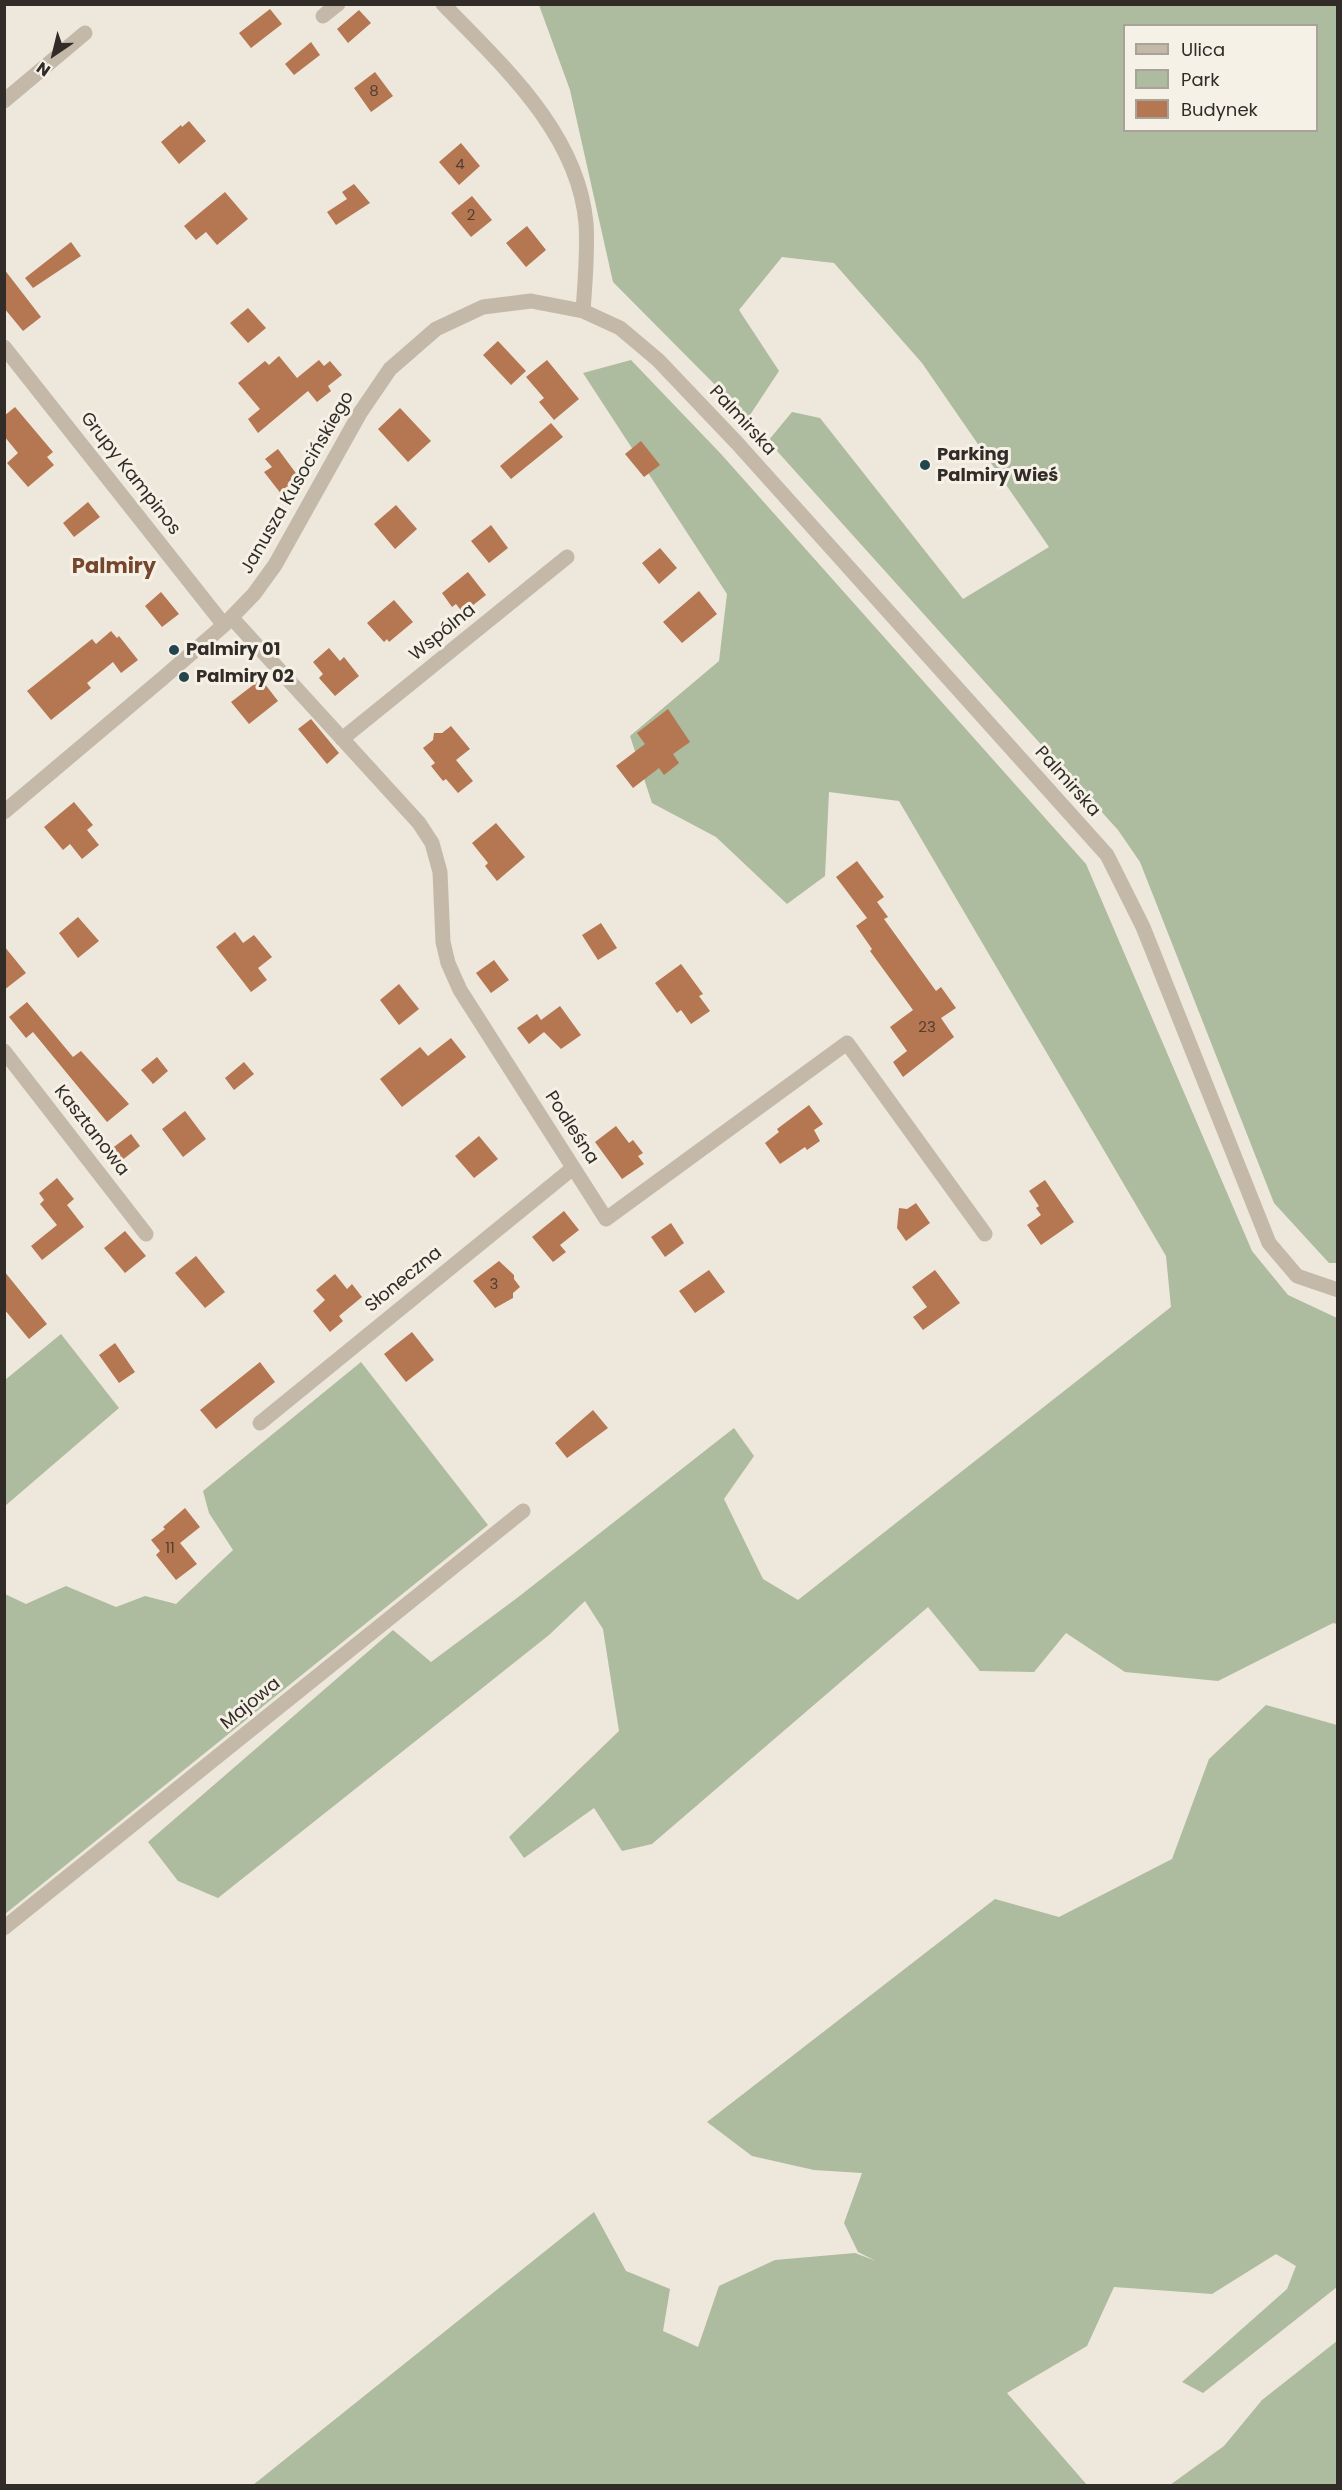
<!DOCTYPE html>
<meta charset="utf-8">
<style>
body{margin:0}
#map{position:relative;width:1342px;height:2490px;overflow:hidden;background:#eee7db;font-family:Poppins,sans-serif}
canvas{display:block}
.frame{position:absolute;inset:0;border:6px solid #322c28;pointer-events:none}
.legend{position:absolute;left:1123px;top:24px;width:195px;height:108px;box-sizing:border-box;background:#f6f1e7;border:2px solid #a8a29b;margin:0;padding:8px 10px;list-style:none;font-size:18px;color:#322c28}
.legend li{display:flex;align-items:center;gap:12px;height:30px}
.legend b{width:30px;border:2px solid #a8a29b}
.north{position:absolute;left:24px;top:24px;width:60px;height:60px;-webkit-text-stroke:4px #f6f1e7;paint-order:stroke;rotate:215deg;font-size:16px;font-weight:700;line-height:24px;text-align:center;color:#322c28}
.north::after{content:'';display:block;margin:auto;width:21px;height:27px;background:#322c28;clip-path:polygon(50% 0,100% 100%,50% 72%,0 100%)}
</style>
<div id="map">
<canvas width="1342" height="2490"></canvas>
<div class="frame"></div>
<ul class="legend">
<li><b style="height:8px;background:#c4b9a9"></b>Ulica</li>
<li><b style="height:16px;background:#adbb9e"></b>Park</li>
<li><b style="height:16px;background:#b57652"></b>Budynek</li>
</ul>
<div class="north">N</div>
</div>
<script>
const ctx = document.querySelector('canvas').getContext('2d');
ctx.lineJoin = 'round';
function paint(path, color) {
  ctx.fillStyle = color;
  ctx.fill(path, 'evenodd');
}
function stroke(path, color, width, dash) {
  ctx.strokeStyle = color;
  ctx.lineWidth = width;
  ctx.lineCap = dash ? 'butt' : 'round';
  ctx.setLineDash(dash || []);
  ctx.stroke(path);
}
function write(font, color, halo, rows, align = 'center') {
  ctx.font = font + ' Poppins,sans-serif';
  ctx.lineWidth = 6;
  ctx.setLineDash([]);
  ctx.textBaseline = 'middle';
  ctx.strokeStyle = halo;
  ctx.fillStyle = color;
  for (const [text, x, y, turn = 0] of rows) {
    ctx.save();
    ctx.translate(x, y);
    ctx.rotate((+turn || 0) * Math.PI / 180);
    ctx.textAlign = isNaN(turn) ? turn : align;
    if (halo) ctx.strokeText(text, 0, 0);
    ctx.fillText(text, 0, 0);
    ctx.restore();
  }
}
const green = new Path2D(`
 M 539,5 L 1337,5 L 1337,1263 L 1329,1263 L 1274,1203 L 1140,862 L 1118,830 L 768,441 L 792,412 L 820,418 L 963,599 L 1049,547 L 922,363 L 834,263 L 782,257 L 739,310 L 779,371 L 748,418 L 613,282 L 570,90 ZM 1124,26 L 1316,26 L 1316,130 L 1124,130 Z
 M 631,360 L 721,454 L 1086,864 L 1252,1251 L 1288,1295 L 1337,1318 L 1337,1624 L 1333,1623 L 1218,1681 L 1125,1672 L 1066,1633 L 1034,1672 L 980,1671 L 928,1607 L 652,1844 L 622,1851 L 594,1808 L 524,1858 L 509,1837 L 619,1731 L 603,1629 L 585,1601 L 549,1635 L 218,1898 L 178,1881 L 148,1842 L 393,1630 L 431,1662 L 517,1598 L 734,1428 L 754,1456 L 724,1499 L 763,1579 L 798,1600 L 1171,1307 L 1166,1256 L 899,801 L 829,792 L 825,876 L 787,904 L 716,837 L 652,803 L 630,736 L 719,661 L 727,594 L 583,373 Z
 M 61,1334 L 119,1408 L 5,1506 L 5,1380 Z
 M 361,1362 L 488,1525 L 5,1914 L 5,1594 L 26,1604 L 66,1586 L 116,1607 L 145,1596 L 176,1604 L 233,1550 L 209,1513 L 203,1491 Z
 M 1266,1705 L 1337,1725 L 1337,2287 L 1203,2393 L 1182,2382 L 1287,2289 L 1296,2266 L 1276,2254 L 1212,2294 L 1114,2287 L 1087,2346 L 1007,2393 L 1087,2485 L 253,2485 L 594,2212 L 626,2271 L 670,2289 L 663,2331 L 698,2347 L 719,2286 L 775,2260 L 855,2253 L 876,2261 L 858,2252 L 844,2223 L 862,2173 L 814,2170 L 752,2156 L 707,2122 L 995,1899 L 1059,1917 L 1172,1859 L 1209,1759 Z
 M 1337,2341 L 1337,2485 L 1170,2485 L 1224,2446 L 1262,2400 Z`);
const building = new Path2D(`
 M 270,9 L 282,24 L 251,48 L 239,33 Z
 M 359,10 L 371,23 L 348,43 L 337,29 Z
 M 311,42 L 320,55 L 294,75 L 285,64 Z
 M 375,72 L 393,96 L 371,112 L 354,88 Z
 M 189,121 L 206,141 L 179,164 L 161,142 L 181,125 L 182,127 Z
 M 461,143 L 480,166 L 459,185 L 439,162 Z
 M 354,184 L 370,203 L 336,225 L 327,212 L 347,199 L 342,192 Z
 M 225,192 L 248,219 L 217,245 L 206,232 L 196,240 L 184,226 Z
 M 472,196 L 492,220 L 471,237 L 451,213 Z
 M 527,226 L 546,250 L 526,267 L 506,243 Z
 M 71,242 L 81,256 L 33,288 L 25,278 Z
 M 4,269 L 41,317 L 23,331 L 4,308 Z
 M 248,308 L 266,328 L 248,343 L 230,323 Z
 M 498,341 L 526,371 L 511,385 L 483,355 Z
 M 279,356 L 297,378 L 319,360 L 324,366 L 330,361 L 342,375 L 328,386 L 331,391 L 317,402 L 308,391 L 258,433 L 248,419 L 260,409 L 238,383 L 265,361 L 269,365 Z
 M 547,360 L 579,399 L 554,420 L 539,402 L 544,398 L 526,377 Z
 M 15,407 L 53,452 L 47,457 L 54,465 L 28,487 L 7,463 L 18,453 L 4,436 L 4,416 Z
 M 400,408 L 431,441 L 408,462 L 378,429 Z
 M 551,423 L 563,437 L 511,479 L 500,466 Z
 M 641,441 L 660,465 L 644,477 L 625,454 Z
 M 278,449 L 301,480 L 282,495 L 264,472 L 272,467 L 265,459 Z
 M 88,502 L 100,517 L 74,537 L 63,523 Z
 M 396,505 L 417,529 L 395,549 L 374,524 Z
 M 491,525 L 508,548 L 489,563 L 471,541 Z
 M 660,548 L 677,568 L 659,584 L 642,563 Z
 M 468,572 L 486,595 L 463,613 L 456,604 L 452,607 L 442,593 Z
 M 699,591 L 717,614 L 682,643 L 663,622 Z
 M 161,592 L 179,614 L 162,627 L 145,606 Z
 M 394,600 L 413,622 L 389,642 L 387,639 L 384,642 L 367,623 Z
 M 111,631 L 117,638 L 119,636 L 138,660 L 121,673 L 113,662 L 87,683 L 91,688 L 51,720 L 27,691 L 92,639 L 96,644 Z
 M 329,648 L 340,661 L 344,657 L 359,676 L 335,696 L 319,678 L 323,674 L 313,662 Z
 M 261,679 L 278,701 L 249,724 L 231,702 Z
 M 668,709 L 690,742 L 673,754 L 679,763 L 664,775 L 659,768 L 633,788 L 616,766 L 645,744 L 637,733 Z
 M 311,719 L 339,753 L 327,764 L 298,729 Z
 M 451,726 L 470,749 L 456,760 L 473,781 L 458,793 L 446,779 L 443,781 L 431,766 L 435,763 L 423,748 L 433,740 L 434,733 L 442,733 Z
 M 74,802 L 93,825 L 87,830 L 99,845 L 82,859 L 70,844 L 63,850 L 44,827 Z
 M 496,823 L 525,857 L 497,881 L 485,866 L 488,863 L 472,843 Z
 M 857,861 L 884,897 L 877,902 L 888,917 L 884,919 L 936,991 L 941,987 L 956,1008 L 941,1018 L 954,1037 L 903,1077 L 893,1062 L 907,1051 L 890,1027 L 913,1010 L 870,951 L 872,949 L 856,926 L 867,918 L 836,877 Z
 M 78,917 L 99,941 L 78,958 L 59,933 Z
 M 601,923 L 617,948 L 598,960 L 582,935 Z
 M 235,932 L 243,943 L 254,935 L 272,957 L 258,968 L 267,980 L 251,992 L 216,947 Z
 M 4,946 L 26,973 L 4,990 Z
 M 494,960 L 509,980 L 491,993 L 476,973 Z
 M 681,964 L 703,994 L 699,996 L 710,1011 L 691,1024 L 681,1010 L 677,1013 L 655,983 Z
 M 399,984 L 419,1009 L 399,1025 L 380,1000 Z
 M 27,1002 L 73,1057 L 81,1051 L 129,1104 L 107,1122 L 33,1032 L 26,1038 L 9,1017 Z
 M 560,1006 L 581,1035 L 561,1049 L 544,1032 L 529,1044 L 517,1028 L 537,1014 L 541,1020 Z
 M 451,1038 L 466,1057 L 402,1107 L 380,1079 L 420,1047 L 428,1056 Z
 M 157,1057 L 168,1071 L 153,1084 L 141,1070 Z
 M 244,1062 L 254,1074 L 234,1090 L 225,1078 Z
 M 809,1105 L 823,1124 L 814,1130 L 820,1141 L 807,1150 L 805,1147 L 780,1164 L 765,1143 L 779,1132 L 777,1129 Z
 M 185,1111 L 206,1139 L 183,1157 L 162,1129 Z
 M 616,1126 L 629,1143 L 633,1140 L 643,1153 L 638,1156 L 644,1164 L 622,1179 L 595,1142 Z
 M 131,1134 L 140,1146 L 116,1165 L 106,1153 Z
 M 479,1136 L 498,1159 L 474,1178 L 455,1156 Z
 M 57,1178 L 74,1199 L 67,1205 L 84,1227 L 42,1260 L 31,1246 L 57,1225 L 40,1204 L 44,1200 L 39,1193 Z
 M 1045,1180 L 1074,1222 L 1041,1245 L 1027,1225 L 1041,1215 L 1036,1208 L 1039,1206 L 1029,1191 Z
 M 916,1203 L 930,1223 L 906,1241 L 897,1228 L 899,1208 L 907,1209 Z
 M 564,1211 L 579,1230 L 560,1245 L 566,1252 L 553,1262 L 532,1237 Z
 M 671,1223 L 684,1243 L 665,1257 L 651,1237 Z
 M 125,1231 L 146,1256 L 125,1273 L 104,1248 Z
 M 196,1256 L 225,1292 L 205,1308 L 175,1273 Z
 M 499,1261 L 514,1275 L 514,1279 L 520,1287 L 513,1293 L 513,1298 L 495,1308 L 473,1281 Z
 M 709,1270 L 725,1292 L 695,1313 L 679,1291 Z
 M 935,1270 L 960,1303 L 923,1330 L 913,1317 L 927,1307 L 912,1287 Z
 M 4,1271 L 47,1324 L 29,1339 L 4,1309 Z
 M 335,1274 L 347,1289 L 352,1284 L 362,1297 L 339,1316 L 343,1321 L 330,1332 L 313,1311 L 325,1300 L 316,1290 Z
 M 412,1332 L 434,1360 L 406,1382 L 384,1354 Z
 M 115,1343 L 135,1372 L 119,1383 L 99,1355 Z
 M 260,1362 L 275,1382 L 216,1429 L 200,1410 Z
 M 593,1410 L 608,1428 L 567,1458 L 555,1443 Z
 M 185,1508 L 200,1527 L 180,1543 L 197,1564 L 176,1580 L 156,1555 L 160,1551 L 151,1540 L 165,1529 L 163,1527 Z`);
const minor = new Path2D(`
 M 443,4 C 502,65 578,133 586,223 C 588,252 585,282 583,311
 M 323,16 L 338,4
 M 4,101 L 85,33
 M 4,347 L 224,625
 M 232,618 L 419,823 L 432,843 L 440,872 L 443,942 L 448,963 L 460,990 L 606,1219 L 847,1043 L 985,1234
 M 342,739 L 567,557
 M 4,812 L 163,678 L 224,625 L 254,594 L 275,565 L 360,413 L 390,369 L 436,329 L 483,307 L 531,301 L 583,311 L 620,328 L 658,360 L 737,443 L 1107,855 L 1143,927 L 1269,1243 L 1297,1276 L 1338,1290
 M 4,1051 L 146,1234
 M 260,1423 L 573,1168
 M 4,1928 L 523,1511`);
const markers = [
 [925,465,6,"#23464e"],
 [174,650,6,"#23464e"],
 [184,677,6,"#23464e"]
];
const numberNames = [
 ["8",374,92],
 ["4",460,165],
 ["2",471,216],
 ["23",927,1028],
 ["3",494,1285],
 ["11",170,1549]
];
const streetNames = [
 ["Palmirska",742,421,47],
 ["Grupy Kampinos",130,474,52],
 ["Janusza Kusocińskiego",298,483,-60],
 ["Wspólna",443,633,-39],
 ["Palmirska",1067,782,48],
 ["Podleśna",571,1128,57],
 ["Kasztanowa",91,1131,52],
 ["Słoneczna",404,1280,-39],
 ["Majowa",251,1704,-39]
];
const poiNames = [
 ["Parking",937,455],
 ["Palmiry Wieś",937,476],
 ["Palmiry 01",186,650],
 ["Palmiry 02",196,677]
];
const quarterNames = [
 ["Palmiry",114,568]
];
paint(green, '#adbb9e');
paint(building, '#b57652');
stroke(minor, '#c4b9a9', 15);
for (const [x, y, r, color] of markers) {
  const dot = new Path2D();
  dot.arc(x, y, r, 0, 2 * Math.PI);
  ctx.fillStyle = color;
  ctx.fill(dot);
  stroke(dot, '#f6f1e7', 2);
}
write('15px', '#533e32', null, numberNames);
write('18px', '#322c28', '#f6f1e7', streetNames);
write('bold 18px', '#322c28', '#f6f1e7', poiNames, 'left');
write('bold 21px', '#76472c', '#f6f1e7', quarterNames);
</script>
